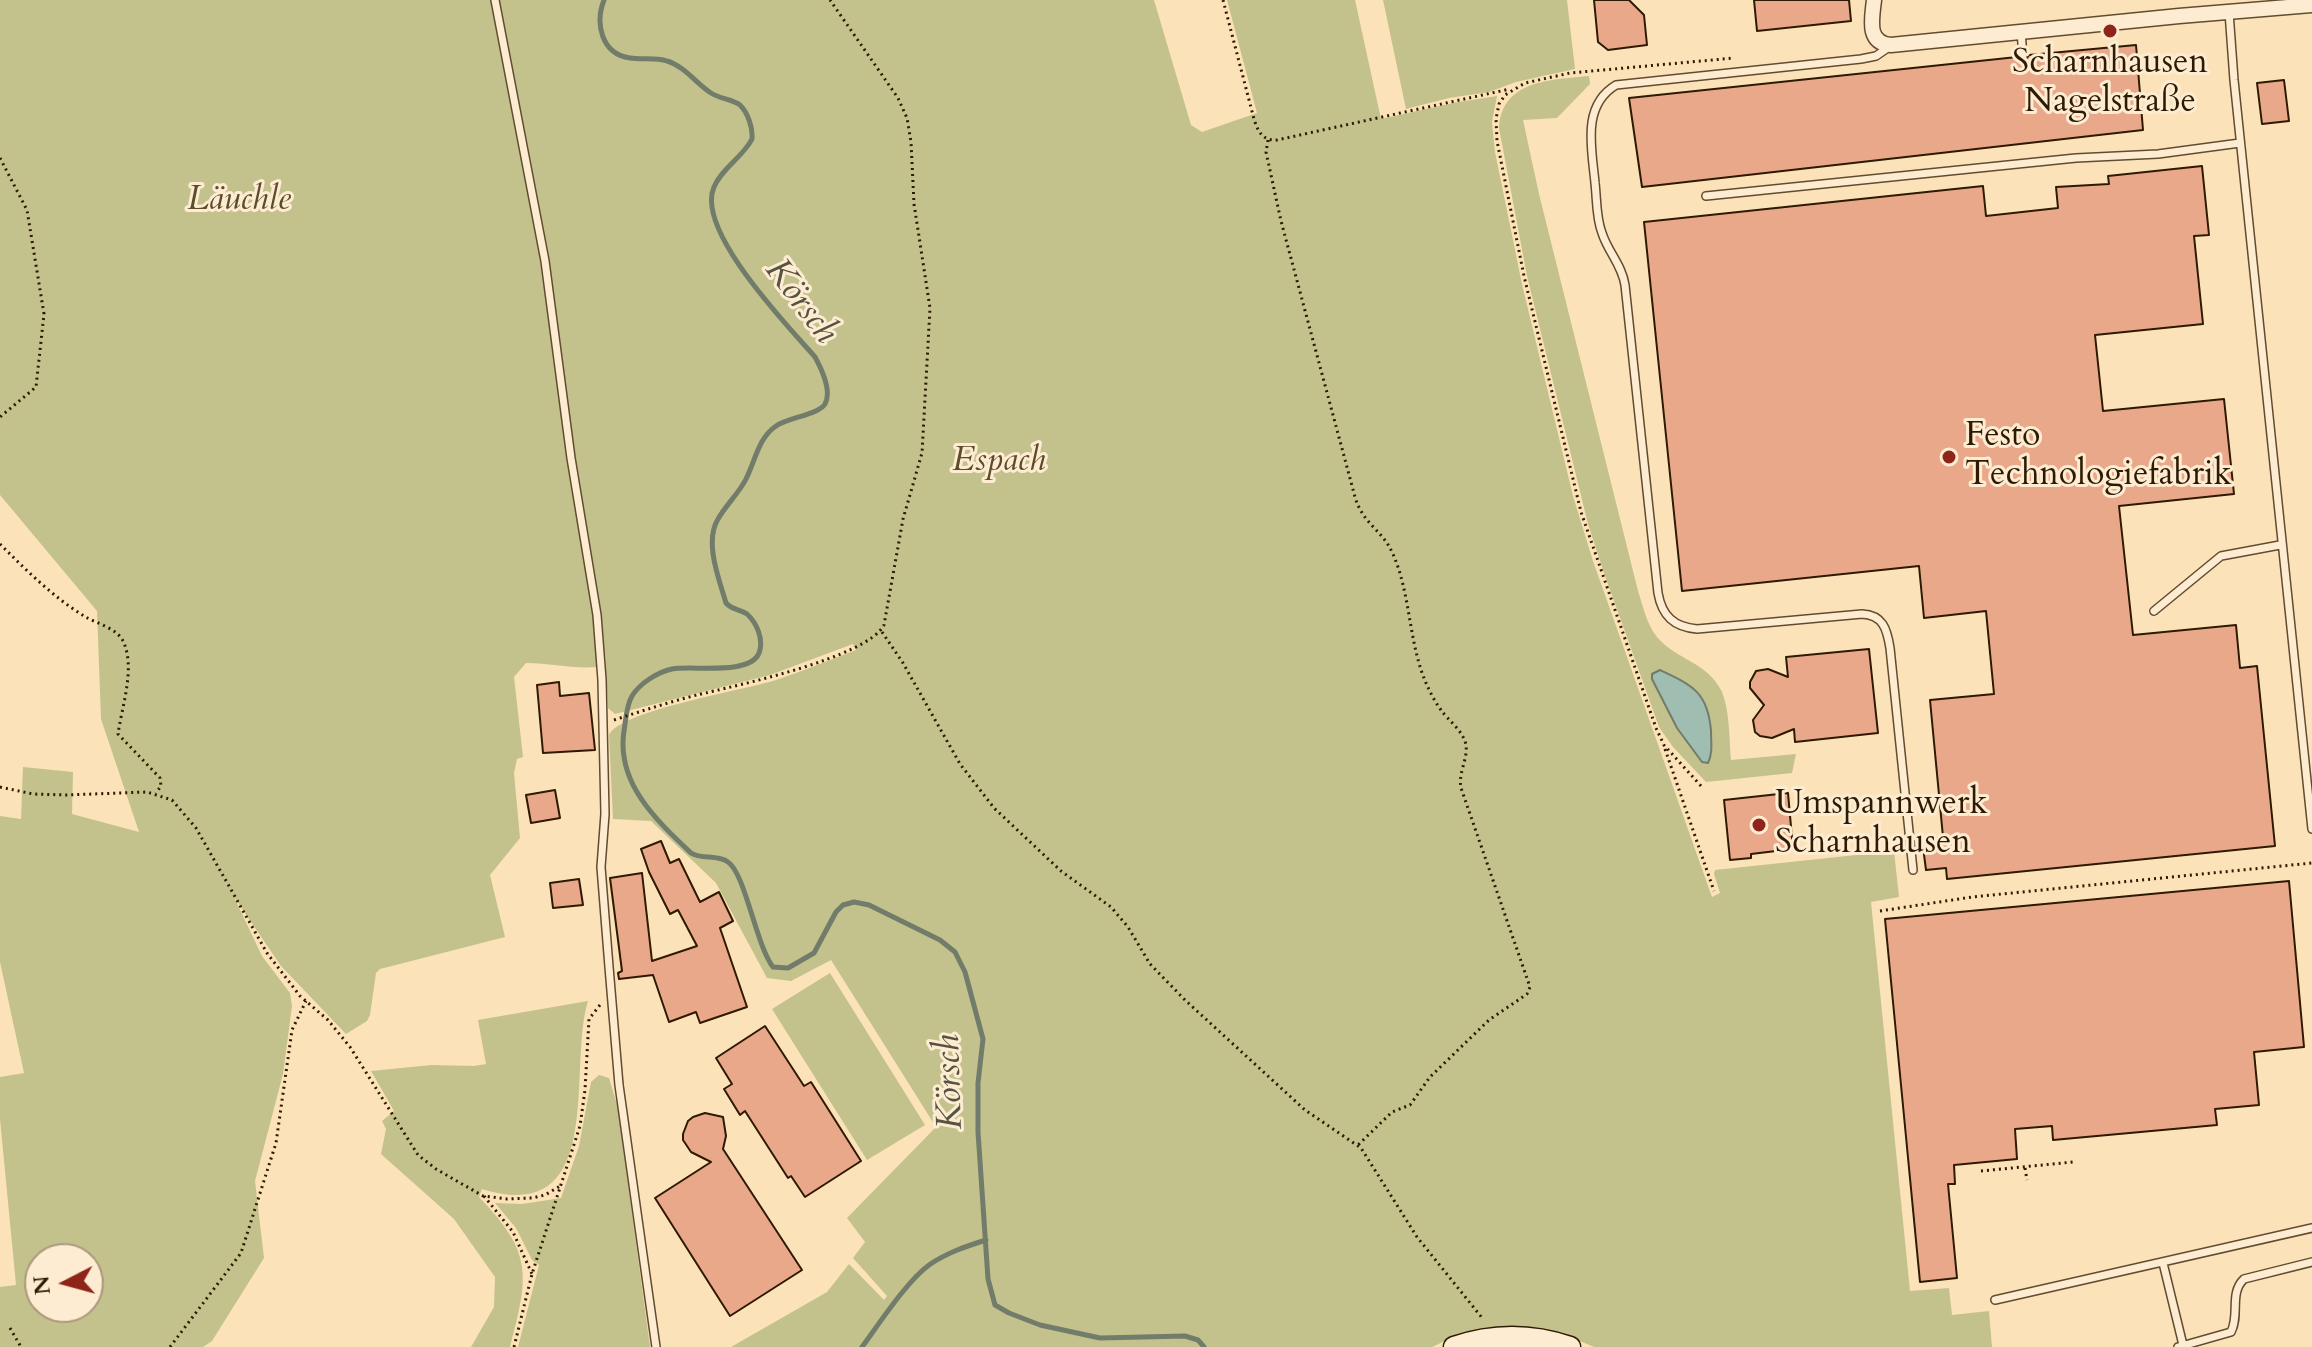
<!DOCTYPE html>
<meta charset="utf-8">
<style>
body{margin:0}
#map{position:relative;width:2312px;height:1347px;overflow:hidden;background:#fce2b8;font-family:Cardo,serif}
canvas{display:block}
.north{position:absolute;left:24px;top:1243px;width:80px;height:80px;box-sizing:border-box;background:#fdecd1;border:2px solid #aa987f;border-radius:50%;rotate:264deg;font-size:22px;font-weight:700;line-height:32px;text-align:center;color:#2e1a03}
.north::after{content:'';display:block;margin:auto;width:28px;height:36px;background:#8f2418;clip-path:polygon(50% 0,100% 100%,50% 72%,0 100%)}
</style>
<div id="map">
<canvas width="2312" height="1347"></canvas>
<div class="north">N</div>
</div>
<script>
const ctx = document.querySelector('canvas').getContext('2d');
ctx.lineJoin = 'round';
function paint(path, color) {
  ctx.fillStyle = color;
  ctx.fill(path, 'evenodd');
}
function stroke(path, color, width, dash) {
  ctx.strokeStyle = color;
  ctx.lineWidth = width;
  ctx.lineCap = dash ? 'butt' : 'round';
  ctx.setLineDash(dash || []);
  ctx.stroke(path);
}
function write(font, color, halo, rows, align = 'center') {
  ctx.font = font + ' Cardo,serif';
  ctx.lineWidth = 6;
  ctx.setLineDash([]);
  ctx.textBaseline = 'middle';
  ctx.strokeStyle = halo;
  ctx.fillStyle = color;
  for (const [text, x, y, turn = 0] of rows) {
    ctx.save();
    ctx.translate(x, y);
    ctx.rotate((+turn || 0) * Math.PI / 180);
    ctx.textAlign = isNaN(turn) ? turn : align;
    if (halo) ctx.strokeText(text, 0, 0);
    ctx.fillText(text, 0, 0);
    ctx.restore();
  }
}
const green = new Path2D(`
 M 0,0 L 1154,0 L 1191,125 L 1202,132 L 1257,113 L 1227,0 L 1355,0 L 1381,119 L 1453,103 L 1497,96 L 1492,122 L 1495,152 L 1522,284 L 1573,496 L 1593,561 L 1712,897 L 1720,893 L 1714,874 L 1715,870 L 1894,851 L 1899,897 L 1871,902 L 1910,1291 L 1949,1288 L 1952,1315 L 1989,1311 L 1992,1347 L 1594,1347 C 1536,1322 1489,1319 1432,1347 L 731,1347 L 827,1292 L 849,1264 L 884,1300 L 887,1296 L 853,1258 L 865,1242 L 847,1218 L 936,1127 L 831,960 L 791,981 L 767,978 L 716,883 L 651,821 L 613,819 L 609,735 C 621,710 745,690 776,680 C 803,671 829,660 856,650 L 853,644 L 770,675 L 615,714 L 608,708 L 605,653 L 596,654 L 597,667 C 572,669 551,663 526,663 L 514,677 L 523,757 L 517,759 L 514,773 L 520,838 L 490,875 L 505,937 L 380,969 L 376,973 L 370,1015 L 367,1021 L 346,1034 L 281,966 L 234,897 L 262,956 L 290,993 L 292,1006 L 283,1074 L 255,1181 L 264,1258 L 212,1341 L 203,1347 L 0,1347 L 0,1287 L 16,1285 L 0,1119 L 0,1077 L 24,1073 L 0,962 L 0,816 L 21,819 L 23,767 L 73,772 L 72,814 L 139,832 L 101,719 L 97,611 L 0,495 ZM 40,1259 L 88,1259 L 88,1307 L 40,1307 Z
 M 1383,0 L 1567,0 L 1575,69 L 1516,82 L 1489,92 L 1449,98 L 1406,109 Z
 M 1589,76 L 1590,84 L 1557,118 L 1523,120 L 1539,194 L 1638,591 C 1643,606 1647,625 1657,637 C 1676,660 1708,662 1722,692 C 1730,712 1729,738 1731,760 L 1796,754 L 1792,773 L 1706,782 L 1673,747 L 1659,727 L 1603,570 L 1588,524 L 1527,276 L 1499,128 C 1502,80 1550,80 1589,76 Z
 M 830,973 L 925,1125 L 867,1160 L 772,1009 Z
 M 588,1001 C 567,1067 608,1228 482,1189 L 479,1197 C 533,1253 529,1275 510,1347 L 471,1347 L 494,1307 L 495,1277 L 454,1219 L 381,1154 L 386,1129 L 382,1121 L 394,1111 L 371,1071 L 432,1065 L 474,1066 L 486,1064 L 478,1020 Z
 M 599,1075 L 609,1078 L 618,1108 L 650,1347 L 518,1347 L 539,1265 L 532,1260 L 516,1228 L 495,1203 L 522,1204 L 561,1198 L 579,1146 L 591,1082 Z`);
const water = new Path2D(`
 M 1660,670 C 1692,685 1708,692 1711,731 C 1711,742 1713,753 1708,763 L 1702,762 L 1677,728 L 1652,679 L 1652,674 Z`);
const stream = new Path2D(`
 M 604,0 C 595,23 601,54 630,58 C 642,60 655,57 667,61 C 684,66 697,84 711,93 C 720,99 732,99 740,105 C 748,113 753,128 752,139 C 743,157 722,168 714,187 C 695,230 788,326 815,357 C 821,368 832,391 825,404 C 820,414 787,418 776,426 C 758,438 755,462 746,479 C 739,493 726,505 718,519 C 704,542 719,579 726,603 C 732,610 739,609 747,614 C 757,623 764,640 759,653 C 750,676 691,665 672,669 C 658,672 640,683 632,696 C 626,706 626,720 624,731 C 616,783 656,820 691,853 C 702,860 717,854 728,862 C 745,873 756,945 773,967 L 788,968 L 814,953 L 836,912 L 843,905 L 854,902 L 869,905 L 940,940 L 955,952 L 965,972 L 983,1039 L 978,1083 L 978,1132 L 988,1279 L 995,1305 L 1009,1313 L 1040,1325 L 1100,1338 L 1185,1336 L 1198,1340 L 1204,1347
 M 862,1347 C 879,1324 907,1281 929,1265 C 946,1253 967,1246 986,1240`);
const building = new Path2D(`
 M 1594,0 L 1629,0 L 1644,15 L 1647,45 L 1608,50 L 1598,42 Z
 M 1754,0 L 1849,0 L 1851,21 L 1757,31 Z
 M 2136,45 L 2143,130 L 1642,187 L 1629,98 L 2017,57 L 2020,61 L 2024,62 L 2029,55 Z
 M 2284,80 L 2289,121 L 2262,124 L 2257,83 Z
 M 2202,166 L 2209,235 L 2194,236 L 2203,324 L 2095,335 L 2103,411 L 2224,399 L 2234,494 L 2119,506 L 2133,635 L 2236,625 L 2240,668 L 2257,666 L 2275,846 L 1947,879 L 1946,868 L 1926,870 L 1922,839 L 1943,837 L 1930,700 L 1994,694 L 1986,611 L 1924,618 L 1919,566 L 1682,591 L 1644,222 L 1983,186 L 1986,216 L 2058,208 L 2056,187 L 2109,184 L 2108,176 Z
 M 1869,649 L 1878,733 L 1795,742 L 1794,729 L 1772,738 L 1760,736 L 1755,732 L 1753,720 L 1764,705 L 1750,688 L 1750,682 L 1756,671 L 1768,669 L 1788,677 L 1786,657 Z
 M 559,682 L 560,696 L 589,693 L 595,750 L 543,753 L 537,685 Z
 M 555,790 L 560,818 L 531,823 L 526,795 Z
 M 1788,793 L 1793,849 L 1751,854 L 1751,858 L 1730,860 L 1724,800 Z
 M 661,841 L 670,863 L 679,859 L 700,902 L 719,892 L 733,921 L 720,928 L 747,1007 L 700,1023 L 696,1012 L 669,1022 L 653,975 L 619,979 L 618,973 L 622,971 L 610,878 L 642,873 L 652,961 L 697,946 L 678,910 L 670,914 L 649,872 L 641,849 Z
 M 579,879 L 583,905 L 553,908 L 550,883 Z
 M 2289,881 L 2304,1047 L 2254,1052 L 2259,1105 L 2215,1109 L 2217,1125 L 2053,1140 L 2052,1126 L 2015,1129 L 2017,1159 L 1954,1165 L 1955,1184 L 1948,1184 L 1957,1278 L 1920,1282 L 1885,919 Z
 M 765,1026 L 804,1086 L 811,1082 L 861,1161 L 805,1197 L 791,1176 L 788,1178 L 745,1111 L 740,1115 L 724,1089 L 732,1084 L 716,1058 Z
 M 705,1113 L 723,1117 L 726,1136 L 723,1149 L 802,1270 L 730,1316 L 655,1198 L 711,1162 L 691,1152 L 683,1140 L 683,1134 L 688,1121 L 693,1117 Z`);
const path = new Path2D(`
 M 1223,0 L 1254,119 C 1258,132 1263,141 1277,140 L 1510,89
 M 1268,140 L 1266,152 L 1281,221 L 1355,497 C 1363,524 1382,530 1392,552 C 1411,593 1408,641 1426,683 C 1430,692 1435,702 1441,710 C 1448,720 1464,732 1466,745 C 1468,759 1458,773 1461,788 L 1530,987 L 1527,994 L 1489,1020 L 1430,1077 L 1410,1105 L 1392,1112 L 1358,1145
 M 0,158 L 27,210 L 44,314 L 36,387 L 0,417
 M 0,544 C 26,570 53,597 84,616 C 97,624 118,628 124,643 C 135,670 122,706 118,734 L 160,778 L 161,786 L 156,793
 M 882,632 L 903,663 L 960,764 L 994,808 L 1061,871 L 1111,907 L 1128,927 L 1150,964 L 1185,1000 L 1305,1110 L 1361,1148 L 1417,1237 L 1483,1319
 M 614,720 C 642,711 669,702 697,695 C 734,686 867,658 884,625 L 903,519 L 922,453 L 930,308 L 914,204 L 911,142 L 907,118 L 898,98 L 830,0
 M 1665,749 L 1714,891
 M 1701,786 L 1664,745 L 1656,728 L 1581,512 L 1524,276 L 1497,141 L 1496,119 L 1499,104 L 1505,95 L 1525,83 L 1570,73 L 1734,58
 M 0,787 L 33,794 L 66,795 L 147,792 L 172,800 L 196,828 L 267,953 L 300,996 L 328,1020 L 350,1047 L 418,1155 L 436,1169 L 483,1196 L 507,1199 L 532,1198 L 545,1195 L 562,1185
 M 1880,911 L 1972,897 L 2312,863
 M 2025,1168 L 2027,1180
 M 1981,1171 L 2073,1162
 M 484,1196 L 513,1232 L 532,1274
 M 10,1328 L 21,1347
 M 170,1347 L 241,1253 L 276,1143 L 292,1030 L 306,1001
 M 514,1347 L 532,1274 L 580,1126 L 585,1090 L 589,1019 L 600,1005`);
const lane = new Path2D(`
 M 495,0 L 545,261 L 571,458 L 597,615 L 602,680 L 605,814 L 601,867 L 609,967 L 619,1085 L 656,1347
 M 2229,12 L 2234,80 L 2312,829
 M 2021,32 L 2023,56
 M 1889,47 L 1876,56 L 1861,59 L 1616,85 C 1581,106 1592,149 1595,183 C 1597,200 1596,218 1602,233 C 1608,252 1622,265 1625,285 L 1658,593 C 1662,616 1674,627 1697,629 L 1862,614 C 1883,615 1887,629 1890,648 L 1913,870
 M 1706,196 L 2076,158 L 2158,154 L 2240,143
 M 2154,611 L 2221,556 L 2280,545
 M 2163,1263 L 2183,1345
 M 1995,1300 L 2312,1228
 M 2178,1347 L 2231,1332 C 2240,1315 2229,1293 2244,1279 L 2312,1262`);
const street = new Path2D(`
 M 1874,0 C 1872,19 1866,43 1891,45 L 2179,16 L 2312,5`);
const secondary = new Path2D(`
 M 1454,1347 C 1492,1334 1532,1334 1570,1347`);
const markers = [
 [2110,31,8,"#8f2418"],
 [1949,457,8,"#8f2418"],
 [1759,825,8,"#8f2418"]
];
const poiNames = [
 ["Scharnhausen",2110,64,"center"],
 ["Nagelstraße",2110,103,"center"],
 ["Festo",1965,437],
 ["Technologiefabrik",1965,476],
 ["Umspannwerk",1775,805],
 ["Scharnhausen",1775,844]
];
const parkNames = [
 ["Läuchle",239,201],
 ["Espach",999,462]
];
const waterNames = [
 ["Körsch",800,302,53],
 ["Körsch",951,1082,-92]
];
paint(green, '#c3c28c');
paint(water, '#9fbdb1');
stroke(water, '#727c6b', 2);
stroke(stream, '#727c6b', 5);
paint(building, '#eaa88a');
stroke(building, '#2e1a03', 2);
stroke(lane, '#624c30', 10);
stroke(street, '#624c30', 17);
stroke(secondary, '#2e1a03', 23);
stroke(path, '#2e1a03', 3, [2, 4]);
stroke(lane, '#fdecd1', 7);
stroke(street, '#fdecd1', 14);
stroke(secondary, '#fdecd1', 20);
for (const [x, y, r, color] of markers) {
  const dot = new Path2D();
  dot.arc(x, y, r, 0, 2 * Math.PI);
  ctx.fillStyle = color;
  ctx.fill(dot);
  stroke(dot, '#fdecd1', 3);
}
write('34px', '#2e1a03', '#fdecd1', poiNames, 'left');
write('italic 34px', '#5b4c2c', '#fdecd1', parkNames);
write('italic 36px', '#565340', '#fdecd1', waterNames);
</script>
